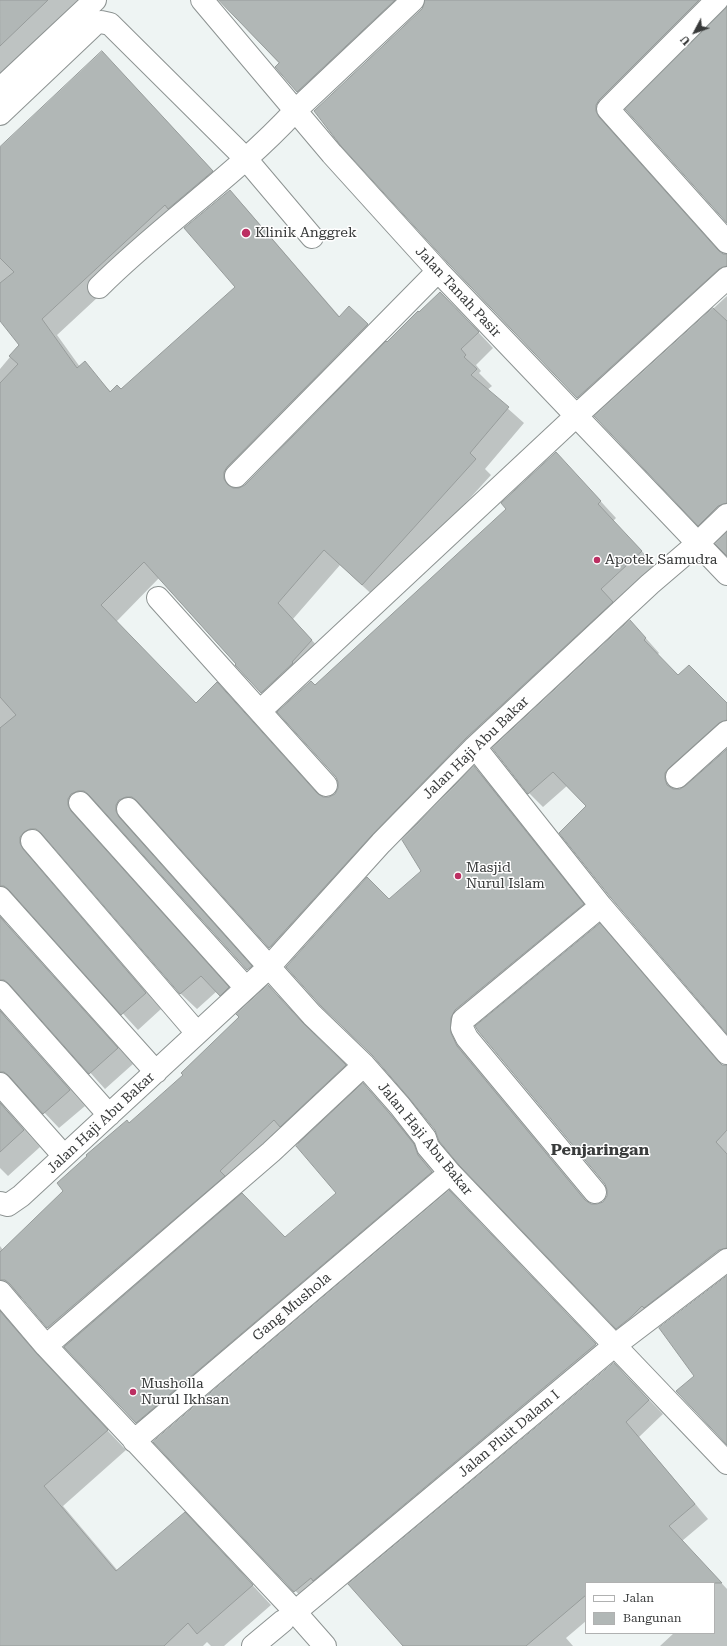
<!DOCTYPE html>
<style>
body{margin:0}
#map{position:relative;width:727px;height:1646px;overflow:hidden;background:#eef4f3;font-family:"Roboto Serif",serif}
canvas{display:block}
.legend{position:absolute;left:585px;top:1582px;width:130px;height:52px;box-sizing:border-box;background:#fff;border:1px solid #b0b1b1;margin:0;padding:5px 7px;list-style:none;font-size:12px;color:#393b3b}
.legend li{display:flex;align-items:center;gap:8px;height:20px}
.legend b{width:20px;border:1px solid #b0b1b1}
.north{position:absolute;left:675px;top:12px;width:40px;height:40px;-webkit-text-stroke:3px #fff;paint-order:stroke;rotate:229deg;font-size:11px;font-weight:700;line-height:16px;text-align:center;color:#393b3b}
.north::after{content:'';display:block;margin:auto;width:14px;height:18px;background:#393b3b;clip-path:polygon(50% 0,100% 100%,50% 72%,0 100%)}
</style>
<div id="map">
<canvas width="727" height="1646"></canvas>
<ul class="legend">
<li><b style="height:5px;background:#fff"></b>Jalan</li>
<li><b style="height:11px;background:#b1b7b6"></b>Bangunan</li>
</ul>
<div class="north">U</div>
</div>
<script>
const ctx = document.querySelector('canvas').getContext('2d');
ctx.lineJoin = 'round';
function paint(path, color) {
  ctx.fillStyle = color;
  ctx.fill(path, 'evenodd');
}
function stroke(path, color, width, dash) {
  ctx.strokeStyle = color;
  ctx.lineWidth = width;
  ctx.lineCap = dash ? 'butt' : 'round';
  ctx.setLineDash(dash || []);
  ctx.stroke(path);
}
function write(font, color, halo, rows, align = 'center') {
  ctx.font = font + ' "Roboto Serif",serif';
  ctx.lineWidth = 3;
  ctx.setLineDash([]);
  ctx.textBaseline = 'middle';
  ctx.strokeStyle = halo;
  ctx.fillStyle = color;
  for (const [text, x, y, turn = 0] of rows) {
    ctx.save();
    ctx.translate(x, y);
    ctx.rotate((+turn || 0) * Math.PI / 180);
    ctx.textAlign = isNaN(turn) ? turn : align;
    if (halo) ctx.strokeText(text, 0, 0);
    ctx.fillText(text, 0, 0);
    ctx.restore();
  }
}
const shadow = new Path2D(`
 M 0,0 L 92,0 L 0,89 Z
 M 220,0 L 727,0 L 608,125 L 611,131 L 720,253 L 727,255 L 727,285 L 590,410 L 448,262 L 422,10 L 426,0 L 423,0 L 310,104 L 298,91 L 280,63 Z
 M 117,68 L 228,187 L 181,220 L 57,335 L 80,367 L 84,363 L 111,392 L 121,390 L 236,287 L 230,191 L 245,207 L 340,317 L 349,307 L 383,340 L 243,483 L 239,489 L 246,486 L 456,308 L 493,348 L 476,365 L 481,371 L 479,373 L 492,386 L 487,390 L 524,423 L 485,469 L 491,475 L 378,600 L 340,565 L 293,619 L 327,657 L 277,708 L 159,578 L 116,622 L 196,704 L 320,797 L 328,798 L 335,795 L 339,790 L 339,783 L 315,687 L 571,469 L 616,518 L 613,521 L 657,567 L 482,754 L 387,850 L 285,963 L 150,813 L 142,812 L 131,828 L 134,834 L 266,982 L 263,985 L 102,807 L 94,806 L 83,822 L 86,828 L 243,1003 L 236,1010 L 217,991 L 197,1009 L 181,994 L 53,845 L 46,844 L 35,859 L 38,866 L 161,1009 L 138,1030 L 21,902 L 14,901 L 3,917 L 6,923 L 133,1064 L 105,1089 L 21,996 L 14,995 L 3,1011 L 6,1017 L 85,1106 L 59,1128 L 20,1087 L 14,1087 L 3,1103 L 6,1109 L 40,1147 L 8,1176 L 0,1168 L 0,369 L 20,345 L 0,319 L 0,148 Z
 M 727,296 L 727,522 L 711,537 L 595,417 Z
 M 643,635 L 659,653 L 657,655 L 678,676 L 727,705 L 727,742 L 679,787 L 679,791 L 686,787 L 727,750 L 727,1032 L 588,806 L 568,785 L 543,807 L 529,793 Z
 M 474,767 L 488,781 L 597,919 L 469,1024 L 464,1048 L 471,1061 L 590,1205 L 597,1205 L 603,1203 L 608,1196 L 613,939 L 722,1065 L 727,1066 L 727,1269 L 631,1342 L 436,1130 L 389,900 L 422,871 Z
 M 268,986 L 317,1038 L 376,1097 L 403,1128 L 426,1158 L 431,1169 L 444,1185 L 149,1435 L 48,1328 L 24,1299 L 18,1298 L 6,1314 L 9,1320 L 55,1375 L 126,1450 L 63,1506 L 118,1571 L 204,1533 L 271,1605 L 224,1646 L 211,1646 L 207,1642 L 203,1646 L 0,1646 L 0,1246 L 3,1250 L 65,1191 L 129,1124 L 184,1075 ZM 294,1139 L 337,1193 L 285,1238 L 238,1191 Z
 M 462,1204 L 608,1358 L 308,1604 L 154,1442 Z
 M 628,1378 L 663,1414 L 639,1437 L 708,1519 L 682,1541 L 727,1589 L 727,1646 L 660,1646 L 674,1633 L 714,1633 L 714,1583 L 586,1583 L 586,1621 L 566,1638 L 573,1646 L 404,1646 Z`);
const building = new Path2D(`
 M 0,0 L 48,0 L 0,46 Z
 M 219,0 L 395,0 L 297,92 L 275,67 L 279,63 Z
 M 425,0 L 699,0 L 599,100 L 596,105 L 596,111 L 599,117 L 718,250 L 723,254 L 727,254 L 727,266 L 719,269 L 577,398 L 447,262 L 341,146 L 314,111 L 422,9 Z
 M 727,7 L 727,223 L 625,109 Z
 M 102,51 L 213,171 L 168,209 L 165,205 L 42,319 L 77,368 L 85,361 L 110,392 L 117,385 L 121,389 L 235,287 L 184,228 L 230,190 L 339,317 L 349,306 L 368,324 L 227,467 L 224,472 L 224,479 L 228,485 L 233,488 L 239,488 L 245,485 L 386,341 L 387,342 L 418,311 L 419,312 L 440,292 L 479,332 L 461,349 L 466,355 L 464,357 L 477,369 L 471,375 L 509,407 L 470,453 L 476,459 L 362,585 L 324,550 L 278,603 L 312,640 L 292,662 L 293,663 L 261,693 L 235,665 L 236,664 L 144,562 L 101,605 L 196,703 L 217,682 L 317,793 L 323,797 L 329,797 L 335,794 L 338,788 L 338,782 L 336,777 L 277,712 L 311,681 L 315,685 L 506,509 L 501,503 L 556,452 L 601,501 L 598,504 L 642,551 L 601,589 L 613,602 L 466,738 L 372,835 L 269,948 L 137,801 L 132,797 L 126,797 L 119,800 L 116,805 L 116,811 L 119,817 L 252,966 L 247,970 L 89,795 L 84,791 L 78,791 L 71,794 L 68,799 L 68,805 L 71,811 L 229,987 L 220,996 L 201,976 L 180,994 L 41,833 L 36,829 L 30,829 L 24,832 L 20,837 L 20,843 L 23,849 L 146,993 L 121,1015 L 9,890 L 4,886 L 0,886 L 0,728 L 16,715 L 0,697 L 0,383 L 18,364 L 9,356 L 19,345 L 0,321 L 0,283 L 14,272 L 0,258 L 0,147 Z
 M 713,308 L 727,321 L 727,503 L 718,506 L 698,526 L 594,416 Z
 M 727,532 L 727,556 L 715,544 Z
 M 630,620 L 646,638 L 644,640 L 678,675 L 689,665 L 727,703 L 727,720 L 719,723 L 669,768 L 665,773 L 665,779 L 667,785 L 673,789 L 680,789 L 685,786 L 727,749 L 727,1034 L 611,898 L 559,833 L 586,806 L 553,772 L 528,794 L 492,748 Z
 M 474,766 L 584,904 L 455,1010 L 451,1018 L 451,1033 L 457,1046 L 585,1200 L 591,1204 L 597,1204 L 603,1202 L 607,1196 L 607,1190 L 605,1184 L 478,1031 L 475,1026 L 600,923 L 718,1061 L 722,1065 L 727,1065 L 727,1130 L 716,1142 L 727,1154 L 727,1248 L 719,1250 L 644,1308 L 642,1306 L 631,1317 L 616,1329 L 459,1165 L 439,1141 L 435,1130 L 409,1098 L 373,1056 L 321,1006 L 286,967 L 367,877 L 389,899 L 421,871 L 402,840 Z
 M 0,917 L 118,1048 L 89,1074 L 9,984 L 4,980 L 0,980 Z
 M 268,985 L 303,1023 L 346,1065 L 280,1127 L 274,1120 L 220,1171 L 225,1176 L 47,1328 L 10,1284 L 5,1280 L 0,1280 L 0,1252 L 63,1191 L 57,1183 L 87,1156 L 86,1155 L 127,1120 L 129,1123 L 183,1075 L 181,1073 L 239,1017 L 236,1014 Z
 M 0,1011 L 70,1090 L 43,1114 L 9,1076 L 4,1072 L 0,1072 Z
 M 363,1083 L 390,1114 L 414,1144 L 418,1155 L 432,1172 L 136,1423 L 64,1347 L 242,1193 L 285,1237 L 336,1193 L 296,1146 Z
 M 0,1103 L 24,1130 L 0,1152 Z
 M 449,1190 L 596,1344 L 313,1581 L 311,1578 L 294,1592 L 153,1442 Z
 M 727,1276 L 727,1445 L 676,1391 L 694,1376 L 659,1328 Z
 M 0,1311 L 37,1354 L 108,1430 L 44,1486 L 116,1571 L 185,1512 L 253,1585 L 197,1634 L 188,1623 L 164,1646 L 0,1646 Z
 M 614,1363 L 649,1400 L 626,1422 L 695,1504 L 669,1526 L 722,1583 L 586,1583 L 586,1595 L 526,1646 L 403,1646 L 348,1584 Z`);
const minor = new Path2D(`
 M 202,0 L 332,154 L 438,271 L 727,574
 M 717,0 L 608,109 L 727,242
 M 0,89 L 95,0
 M 0,114 L 96,23 L 101,22 L 110,24 L 246,159 L 312,237
 M 99,287 C 161,225 236,175 295,111 L 413,0
 M 236,476 L 438,271
 M 158,598 L 326,785
 M 260,711 L 576,416 L 727,278
 M 475,747 L 601,906 L 727,1053
 M 677,777 L 727,732
 M 80,803 L 246,988
 M 128,809 L 312,1015 L 364,1065 L 400,1106 L 425,1138 L 428,1147 L 450,1173 L 727,1463
 M 32,841 L 197,1033
 M 0,898 L 156,1072
 M 0,992 L 109,1115
 M 0,1084 L 64,1156
 M 595,1192 L 467,1038 L 462,1028 L 463,1020 L 601,906
 M 0,1203 L 8,1205 L 21,1196 L 269,967 L 381,843 L 475,747 L 650,584 L 698,543 L 727,515
 M 0,1292 L 46,1346 L 288,1604 L 325,1646
 M 46,1346 L 271,1152 L 364,1065
 M 134,1441 L 450,1173
 M 295,1612 L 614,1346 L 727,1260
 M 253,1646 L 283,1621`);
const markers = [
 [246,233,5,"#bc2f62"],
 [597,560,4,"#bc2f62"],
 [458,876,4,"#bc2f62"],
 [133,1392,4,"#bc2f62"]
];
const poiNames = [
 ["Klinik Anggrek",255,233],
 ["Apotek Samudra",605,560],
 ["Masjid",466,868],
 ["Nurul Islam",466,884],
 ["Musholla",141,1384],
 ["Nurul Ikhsan",141,1400]
];
const streetNames = [
 ["Jalan Tanah Pasir",458,292,47],
 ["Jalan Haji Abu Bakar",476,748,-44],
 ["Jalan Haji Abu Bakar",101,1123,-43],
 ["Jalan Haji Abu Bakar",425,1139,51],
 ["Gang Mushola",292,1307,-40],
 ["Jalan Pluit Dalam I",509,1434,-40]
];
const quarterNames = [
 ["Penjaringan",600,1150]
];
paint(shadow, '#0003');
paint(building, '#b1b7b6');
stroke(building, '#979c9b', 1);
stroke(minor, '#8d9392', 24);
stroke(minor, '#fff', 22);
for (const [x, y, r, color] of markers) {
  const dot = new Path2D();
  dot.arc(x, y, r, 0, 2 * Math.PI);
  ctx.fillStyle = color;
  ctx.fill(dot);
  stroke(dot, '#fff', 1.5);
}
write('14px', '#393b3b', '#fff', poiNames, 'left');
write('14px', '#393b3b', '#fff', streetNames);
write('bold 16px', '#393b3b', '#fff', quarterNames);
</script>
